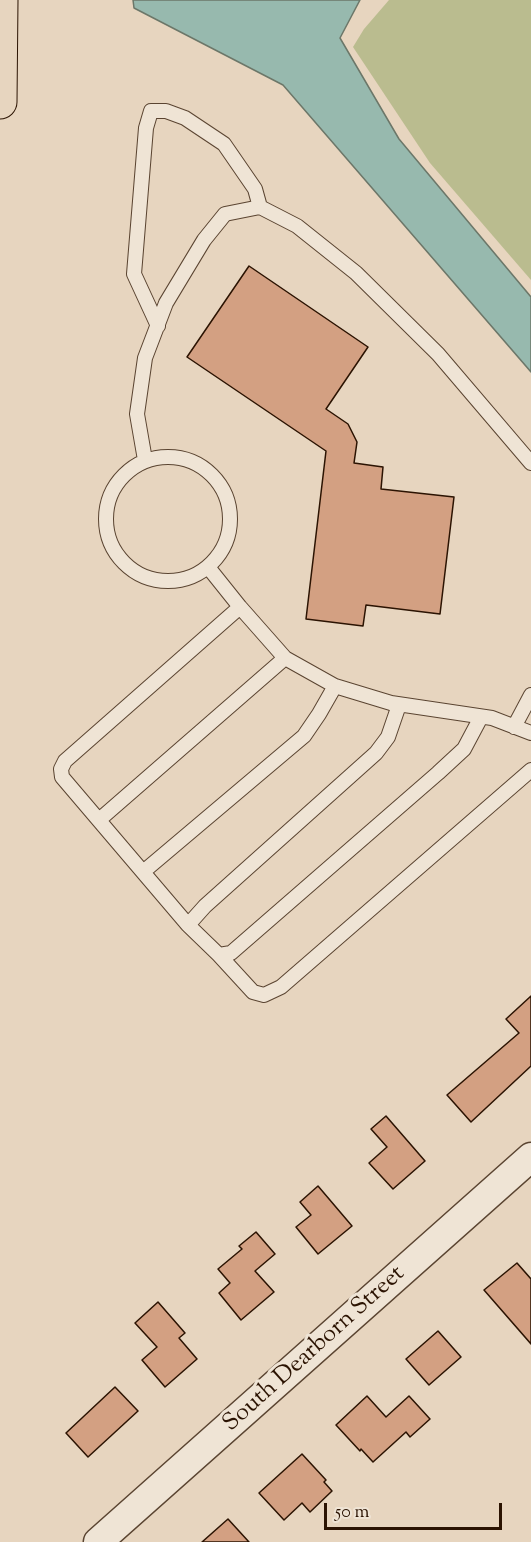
<!DOCTYPE html>
<style>
body{margin:0}
#map{position:relative;width:531px;height:1542px;overflow:hidden;background:#e7d5bf;font-family:"Sorts Mill Goudy",serif}
canvas{display:block}
.scale{position:absolute;left:324px;top:1503px;width:178px;height:27px;box-sizing:border-box;border:3px solid #2b1302;border-top:0;padding-left:8px;font-size:18px;line-height:21px;white-space:nowrap;color:#2b1302;-webkit-text-stroke:4px #efe4d5;paint-order:stroke}
</style>
<div id="map">
<canvas width="531" height="1542"></canvas>
<div class="scale">50 m</div>
</div>
<script>
const ctx = document.querySelector('canvas').getContext('2d');
ctx.lineJoin = 'round';
function paint(path, color) {
  ctx.fillStyle = color;
  ctx.fill(path, 'evenodd');
}
function stroke(path, color, width, dash) {
  ctx.strokeStyle = color;
  ctx.lineWidth = width;
  ctx.lineCap = dash ? 'butt' : 'round';
  ctx.setLineDash(dash || []);
  ctx.stroke(path);
}
function write(font, color, halo, rows, align = 'center') {
  ctx.font = font + ' "Sorts Mill Goudy",serif';
  ctx.lineWidth = 6;
  ctx.setLineDash([]);
  ctx.textBaseline = 'middle';
  ctx.strokeStyle = halo;
  ctx.fillStyle = color;
  for (const [text, x, y, turn = 0] of rows) {
    ctx.save();
    ctx.translate(x, y);
    ctx.rotate((+turn || 0) * Math.PI / 180);
    ctx.textAlign = isNaN(turn) ? turn : align;
    if (halo) ctx.strokeText(text, 0, 0);
    ctx.fillText(text, 0, 0);
    ctx.restore();
  }
}
const green = new Path2D(`
 M 389,0 L 531,0 L 531,280 L 430,163 L 353,47 L 364,29 Z`);
const water = new Path2D(`
 M 133,0 L 360,0 L 340,38 L 399,139 L 531,297 L 531,372 L 283,85 L 134,8 Z`);
const building = new Path2D(`
 M 249,266 L 368,347 L 326,409 L 348,424 L 357,442 L 354,463 L 383,467 L 381,489 L 454,497 L 440,614 L 366,605 L 363,626 L 306,619 L 326,451 L 187,357 Z
 M 531,996 L 531,1066 L 471,1122 L 447,1095 L 519,1033 L 506,1019 Z
 M 386,1116 L 425,1161 L 393,1189 L 369,1163 L 387,1147 L 371,1129 Z
 M 318,1186 L 352,1226 L 318,1254 L 296,1227 L 311,1215 L 300,1202 Z
 M 256,1232 L 275,1254 L 255,1271 L 274,1292 L 241,1320 L 219,1293 L 230,1283 L 218,1269 L 242,1249 L 239,1246 Z
 M 517,1263 L 531,1279 L 531,1344 L 484,1290 Z
 M 158,1302 L 185,1333 L 179,1338 L 197,1359 L 165,1387 L 142,1360 L 157,1347 L 135,1323 Z
 M 438,1331 L 461,1357 L 429,1385 L 406,1359 Z
 M 115,1387 L 138,1411 L 88,1457 L 66,1433 Z
 M 367,1396 L 386,1417 L 409,1396 L 430,1419 L 410,1437 L 406,1432 L 373,1462 L 361,1449 L 360,1451 L 336,1425 Z
 M 302,1454 L 326,1480 L 324,1482 L 332,1491 L 310,1512 L 302,1503 L 284,1520 L 259,1493 Z
 M 228,1519 L 249,1542 L 202,1542 Z`);
const service = new Path2D(`
 M 158,326 L 134,274 L 146,128 L 151,111 L 166,111 L 185,118 L 224,144 L 255,189 L 260,207
 M106 519a62 62 0 1 1 124 0a62 62 0 1 1-124 0Z
 M 145,460 L 137,414 L 145,358 L 166,303 L 204,240 L 225,214 L 260,207 L 297,226 L 356,273 L 438,354 L 531,463
 M 208,567 L 240,607 L 285,658 L 335,686 L 391,703 L 492,718 L 531,733
 M 240,607 L 65,761 L 61,769 L 62,777 L 188,925 L 219,955 L 231,953 L 438,773 L 464,749 L 481,717
 M 514,727 L 531,695
 M 99,820 L 285,658
 M 143,872 L 304,736 L 319,714 L 335,686
 M 188,925 L 205,906 L 376,753 L 388,737 L 399,705
 M 219,955 L 253,992 L 264,995 L 281,987 L 531,770`);
const minor = new Path2D(`
 M 98,1542 L 531,1157`);
const motorway = new Path2D(`
 M 0,102 L 1,0`);
const streetNames = [
 ["South Dearborn Street",315,1350,-42]
];
paint(green, '#babc8f');
paint(water, '#97b9ae');
stroke(water, '#6c7769', 1.5);
paint(building, '#d3a082');
stroke(building, '#2b1302', 1.5);
stroke(service, '#5a4431', 16);
stroke(minor, '#5a4431', 31);
stroke(motorway, '#2b1302', 35);
stroke(service, '#efe4d5', 14);
stroke(minor, '#efe4d5', 28);
stroke(motorway, '#e7d5bf', 33);
write('24px', '#2b1302', '#efe4d5', streetNames);
</script>
